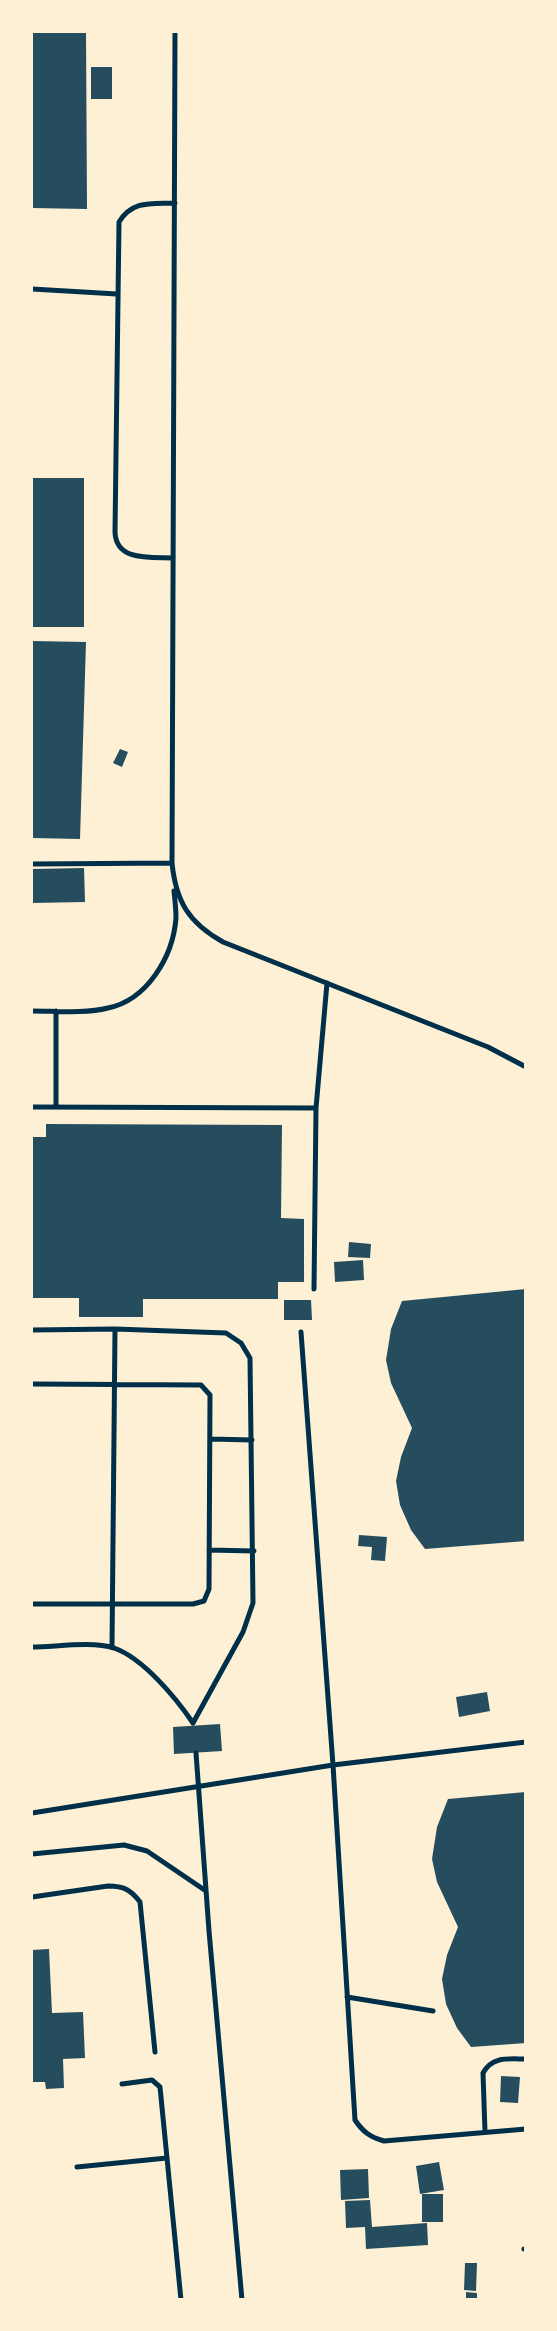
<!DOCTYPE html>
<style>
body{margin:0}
#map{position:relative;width:557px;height:2331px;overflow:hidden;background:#fdf0d5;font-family:Inter,sans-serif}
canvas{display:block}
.frame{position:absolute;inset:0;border:33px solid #fdf0d5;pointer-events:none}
</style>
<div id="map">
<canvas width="557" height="2331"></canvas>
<div class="frame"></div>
</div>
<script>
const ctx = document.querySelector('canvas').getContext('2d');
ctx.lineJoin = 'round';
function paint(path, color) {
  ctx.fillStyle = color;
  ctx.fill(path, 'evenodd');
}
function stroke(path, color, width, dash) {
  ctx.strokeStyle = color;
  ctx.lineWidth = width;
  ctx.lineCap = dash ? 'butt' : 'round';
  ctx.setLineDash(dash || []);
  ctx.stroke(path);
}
const building = new Path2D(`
 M 32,32 L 86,32 L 87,209 L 32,208 Z
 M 91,67 L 112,67 L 112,99 L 91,99 Z
 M 32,478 L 84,478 L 84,627 L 32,627 Z
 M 32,641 L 86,642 L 80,839 L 32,838 Z
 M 120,749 L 128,752 L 122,767 L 113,763 Z
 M 84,868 L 85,902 L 32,903 L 32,869 Z
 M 46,1124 L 282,1125 L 281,1218 L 304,1219 L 304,1282 L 278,1282 L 278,1299 L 143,1299 L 143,1317 L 79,1317 L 79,1298 L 32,1298 L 32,1137 L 46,1137 Z
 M 349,1242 L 371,1244 L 370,1258 L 348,1257 Z
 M 363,1260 L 364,1280 L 335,1282 L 334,1262 Z
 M 526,1289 L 526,1541 L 425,1549 L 411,1530 L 400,1505 L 396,1481 L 401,1457 L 412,1428 L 391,1383 L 386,1360 L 391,1329 L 402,1301 Z
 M 284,1300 L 311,1300 L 312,1320 L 284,1320 Z
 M 359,1535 L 387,1537 L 385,1561 L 371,1560 L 372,1547 L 358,1546 Z
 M 487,1692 L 490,1711 L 459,1717 L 456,1697 Z
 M 220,1724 L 222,1751 L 174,1754 L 173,1727 Z
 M 526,1792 L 526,2043 L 471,2047 L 457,2028 L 446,2004 L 442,1979 L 447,1955 L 458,1927 L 437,1882 L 432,1859 L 437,1827 L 448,1799 Z
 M 49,1949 L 52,2013 L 83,2012 L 85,2058 L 63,2059 L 64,2088 L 46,2089 L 45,2082 L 32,2082 L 32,1950 Z
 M 501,2076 L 520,2077 L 518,2103 L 500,2102 Z
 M 439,2162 L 444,2190 L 420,2194 L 416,2166 Z
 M 368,2169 L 369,2198 L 341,2200 L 340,2170 Z
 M 422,2194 L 443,2194 L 443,2222 L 422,2222 Z
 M 370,2200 L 372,2227 L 427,2223 L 428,2245 L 366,2249 L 365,2227 L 346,2228 L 345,2201 Z
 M 465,2263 L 477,2263 L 476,2291 L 464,2290 Z
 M 466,2292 L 477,2293 L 477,2300 L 466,2300 Z`);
const service = new Path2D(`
 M 175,32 L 172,863 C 176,902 189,923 223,942 L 488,1047 L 526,1067
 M 32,289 L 117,294
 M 173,558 C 151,557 116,562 115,532 L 119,222 C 133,200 151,204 175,203
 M 32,864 L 172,863
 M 32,1011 C 56,1011 84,1014 108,1008 C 147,1000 173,957 176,918 C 176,909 175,900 174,891
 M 32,1107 L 316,1108
 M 56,1107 L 56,1011
 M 314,1289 L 316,1108 L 327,983
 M 32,1330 L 115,1329 L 226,1333 L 241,1343 L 250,1358 L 253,1603 L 243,1632 L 193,1723
 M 301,1332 L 333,1765 L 355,2120 C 363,2132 370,2137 384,2141 L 526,2129
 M 32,1384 L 201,1385 L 210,1395 L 209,1589 L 204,1601 L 193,1604 L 32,1604
 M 210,1439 L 252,1440
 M 209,1550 L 254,1551
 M 32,1647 C 55,1647 92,1641 114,1648 C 143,1658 176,1698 193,1723
 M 112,1647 L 115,1329
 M 196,1753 L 209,1931 L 242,2300
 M 32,1813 L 333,1765 L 526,1742
 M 32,1854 L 124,1845 L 147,1851 L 206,1891
 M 32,1897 L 108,1886 C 124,1886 131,1890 140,1902 L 155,2052
 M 347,1997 L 433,2011
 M 122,2084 L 152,2080 L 160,2087 L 181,2300
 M 485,2132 L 483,2073 C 492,2056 508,2059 526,2059
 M 77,2167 L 167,2158
 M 524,2249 L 526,2249`);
paint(building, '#264d5e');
stroke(service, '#003049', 5);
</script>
